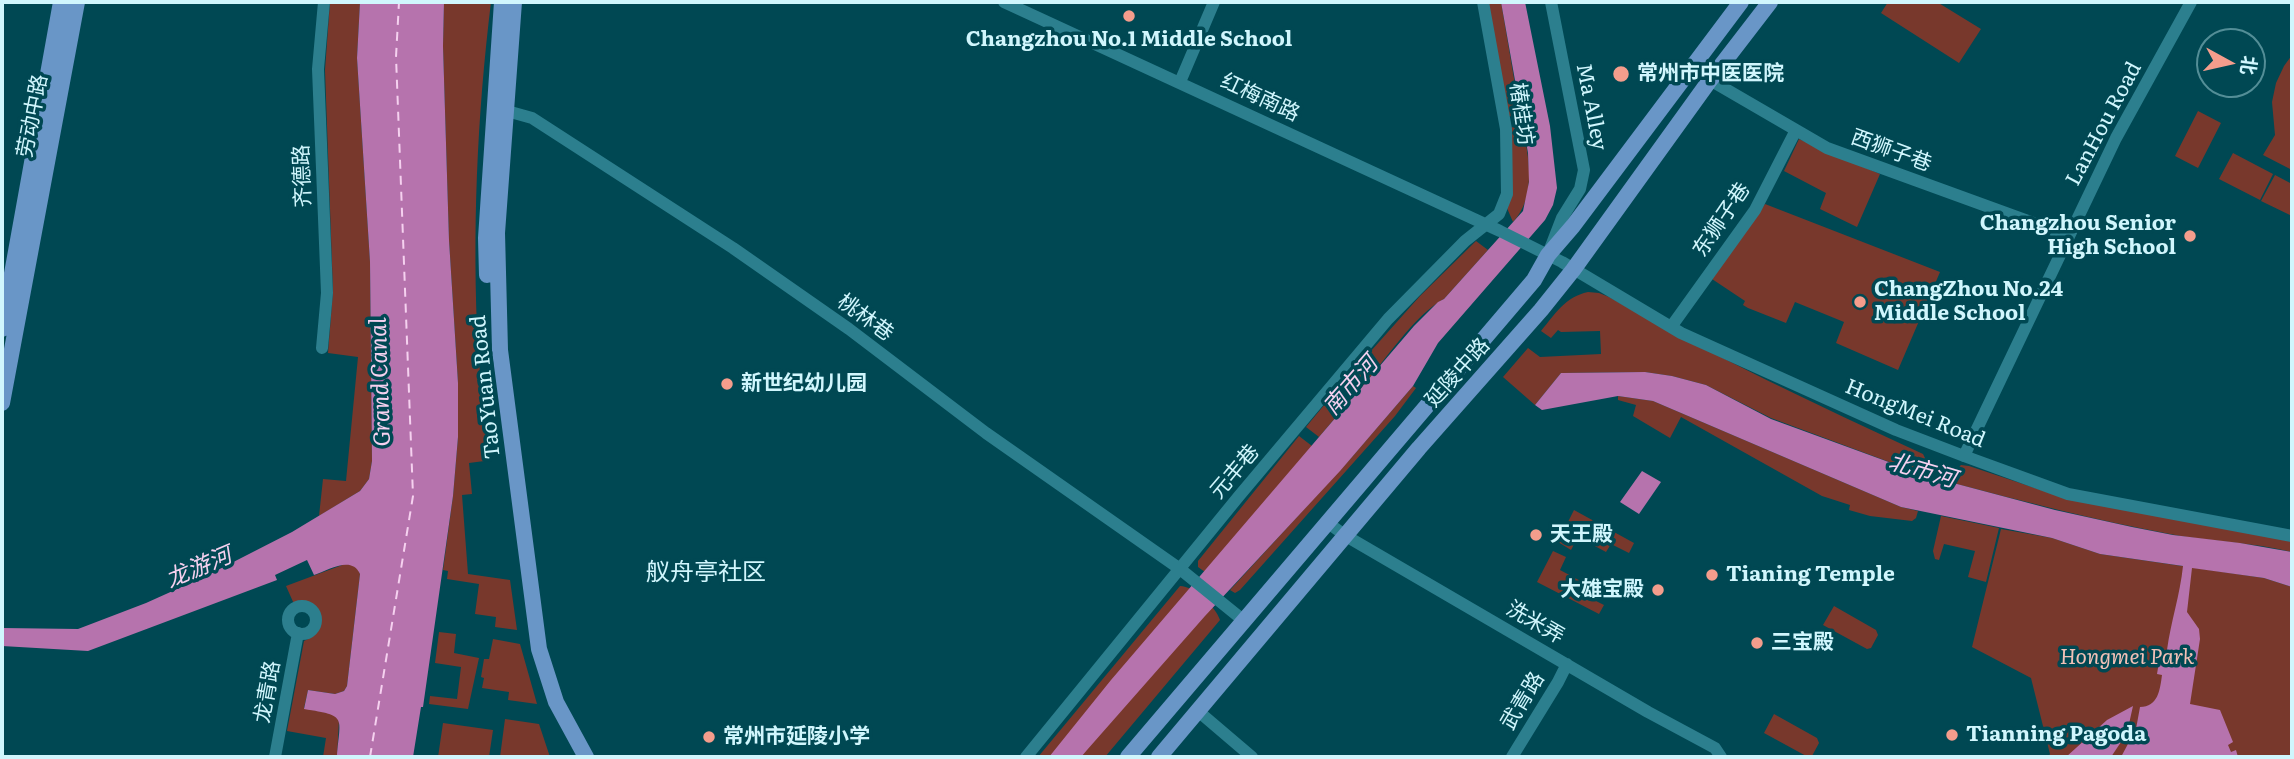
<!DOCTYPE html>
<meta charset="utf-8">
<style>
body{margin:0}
#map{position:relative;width:2294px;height:759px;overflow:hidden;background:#004853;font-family:Literata,"Noto Sans SC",serif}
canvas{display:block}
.frame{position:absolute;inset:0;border:4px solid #d0f6fd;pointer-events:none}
.north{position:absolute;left:2196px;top:28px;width:70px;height:70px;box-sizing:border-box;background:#004853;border:2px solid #538e97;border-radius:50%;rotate:98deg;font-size:19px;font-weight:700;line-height:28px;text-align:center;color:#d0f6fd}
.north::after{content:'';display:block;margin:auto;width:24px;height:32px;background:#f49d8c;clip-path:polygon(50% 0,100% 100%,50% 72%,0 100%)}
</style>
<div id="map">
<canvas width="2294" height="759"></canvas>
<div class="frame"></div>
<div class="north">北</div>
</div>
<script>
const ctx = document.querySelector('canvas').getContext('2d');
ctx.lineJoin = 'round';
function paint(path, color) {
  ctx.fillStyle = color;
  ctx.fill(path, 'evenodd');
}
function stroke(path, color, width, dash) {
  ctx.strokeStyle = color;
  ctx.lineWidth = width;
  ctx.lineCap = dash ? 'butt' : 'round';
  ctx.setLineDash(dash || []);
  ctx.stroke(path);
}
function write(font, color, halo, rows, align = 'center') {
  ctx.font = font + ' Literata,"Noto Sans SC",serif';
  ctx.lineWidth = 7;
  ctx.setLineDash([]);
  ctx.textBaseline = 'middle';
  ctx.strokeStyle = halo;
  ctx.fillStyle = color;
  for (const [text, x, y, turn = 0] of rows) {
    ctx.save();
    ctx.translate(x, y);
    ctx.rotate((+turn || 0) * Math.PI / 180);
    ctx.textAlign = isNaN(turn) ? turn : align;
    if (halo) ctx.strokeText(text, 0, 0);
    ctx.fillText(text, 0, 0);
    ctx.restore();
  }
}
const green = new Path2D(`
 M 330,2 L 360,2 L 357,58 L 370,262 L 372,461 L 369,479 L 360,491 L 319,516 L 323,479 L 346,481 L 358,357 L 328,353 L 333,291 L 325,70 Z
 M 444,2 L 491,2 C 477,116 472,233 478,349 C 480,386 488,423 492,460 L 469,463 L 472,494 L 462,495 L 468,574 L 510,580 L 517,630 L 495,627 L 496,617 L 475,614 L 479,584 L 447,579 L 448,571 L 443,570 L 453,496 L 458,437 L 458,383 L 449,240 L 443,46 Z
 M 1487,2 L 1501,2 L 1520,114 L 1507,117 Z
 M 1888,2 L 1937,2 L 1981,29 L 1959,63 L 1881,13 Z
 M 2292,55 L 2292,170 L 2263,155 L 2275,135 L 2272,102 L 2276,83 L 2284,66 Z
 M 2198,111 L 2221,123 L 2198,168 L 2175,156 Z
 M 1522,125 C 1529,157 1537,196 1513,222 L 1507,208 L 1509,128 Z
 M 1799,139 L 1880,174 L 1857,227 L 1820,209 L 1826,193 L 1784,171 Z
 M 2233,153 L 2273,174 L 2260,200 L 2219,179 Z
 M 2275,175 L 2292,184 L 2292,216 L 2261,201 Z
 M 1765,204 L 1940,272 L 1898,370 L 1836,343 L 1844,322 L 1795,302 L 1786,323 L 1748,308 L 1743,305 L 1745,301 L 1712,279 Z
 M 1476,241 L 1488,250 L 1444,299 C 1416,313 1381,365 1360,390 L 1346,379 L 1420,296 Z
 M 1588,292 L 1599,293 L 1609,297 C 1711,355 1817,405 1923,454 L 1930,468 L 1927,476 L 1771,418 L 1706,385 L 1672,376 L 1645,372 L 1561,373 L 1535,405 L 1503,377 L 1528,348 L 1540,357 L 1601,354 L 1600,331 L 1561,332 L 1558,330 L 1551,338 L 1541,331 C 1555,314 1565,297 1588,292 Z
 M 1413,386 L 1416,388 L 1395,416 L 1240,590 L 1235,593 L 1230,590 L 1351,458 Z
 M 1339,387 L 1352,398 L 1319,437 L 1306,427 Z
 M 1618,396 L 1653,401 L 1901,507 L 1918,511 L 1916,518 L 1912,521 L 1870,516 L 1849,510 L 1850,505 L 1822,496 L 1681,417 L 1670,438 L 1633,416 L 1636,405 L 1618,400 Z
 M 1299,436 L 1312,446 L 1205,572 L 1198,567 L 1198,561 Z
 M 1961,465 L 1969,466 L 2053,494 L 2292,539 L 2292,552 C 2252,542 2210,542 2170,534 C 2095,520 2022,501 1949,482 L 1955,471 Z
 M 1574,510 L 1634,543 L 1629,553 L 1611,544 L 1606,552 L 1578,537 L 1571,550 L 1558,542 Z
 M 1941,516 L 1999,528 L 1986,582 L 1968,577 L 1975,551 L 1944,544 L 1939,560 L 1935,559 L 1933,551 Z
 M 2001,529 L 2052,538 L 2100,554 L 2264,578 L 2292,587 L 2292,757 L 2048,757 L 2050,754 L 2031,678 L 1972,647 Z
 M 1553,551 L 1566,557 L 1560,570 L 1590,586 L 1584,595 L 1604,605 L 1599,614 L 1537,582 Z
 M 345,564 C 354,564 357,566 360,574 L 347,686 L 344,691 L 335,694 L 308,690 L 304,708 L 333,714 L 339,720 L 337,757 L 323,757 L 326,738 L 287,731 L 304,641 C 330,630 322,597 294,604 L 286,586 Z
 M 1180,586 C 1194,586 1216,607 1220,620 L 1105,757 L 1038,757 Z
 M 1834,606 L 1876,630 L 1878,635 L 1871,648 L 1867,649 L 1823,625 Z
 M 439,632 L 456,634 L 454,653 L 479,658 L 468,709 L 429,704 L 430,696 L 457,699 L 461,667 L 435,663 Z
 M 493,639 L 520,644 L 537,704 L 508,700 L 509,692 L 482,688 L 484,678 L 481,677 L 484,659 L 489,659 Z
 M 1774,714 L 1817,738 L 1819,743 L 1812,756 L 1808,757 L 1764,733 Z
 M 505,719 L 539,724 L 550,757 L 500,757 Z
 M 443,723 L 493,730 L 489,757 L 438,757 Z`);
const water = new Path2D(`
 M 360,2 L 444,2 L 443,46 L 449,240 L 458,383 L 458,437 L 453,496 L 423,707 L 421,707 L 413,757 L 337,757 C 340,716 348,716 304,709 L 308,690 L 335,694 L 344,691 L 347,686 L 360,574 C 352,555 328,570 314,575 L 307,560 L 275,575 L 277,580 L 88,651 L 2,646 L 2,628 L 78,629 L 146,603 L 206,576 L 292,532 L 360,491 L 369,479 L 372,461 L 370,262 L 357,58 Z
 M 1501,2 L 1525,2 L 1550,126 L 1557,188 L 1553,205 L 1545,220 L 1438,343 L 1413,386 L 1340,471 L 1205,616 L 1087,750 L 1081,757 L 1049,757 L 1111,680 L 1414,326 L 1438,302 L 1444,299 L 1523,211 L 1529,182 L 1528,153 Z
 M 1645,372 L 1672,376 L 1706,385 L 1771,419 L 1927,476 L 2055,510 L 2132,527 L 2173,535 L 2240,543 L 2292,552 L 2292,587 L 2264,578 L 2192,568 L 2187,612 L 2199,629 L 2200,639 L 2190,704 L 2220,710 L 2233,742 L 2228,745 L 2231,752 L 2236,750 L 2238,757 L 2121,757 L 2136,729 L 2140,707 C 2158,707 2160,690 2162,675 L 2157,674 L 2161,650 L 2167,650 C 2171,621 2180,595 2183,566 L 2100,554 L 2052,538 L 1901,507 L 1653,401 L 1618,396 L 1542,410 L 1535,405 L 1561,373 Z
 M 1642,471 L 1661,482 L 1639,514 L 1620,502 Z
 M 2133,706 L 2127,733 L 2111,757 L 2066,757 L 2107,720 Z`);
const ferry = new Path2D(`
 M 370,757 L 413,496 L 396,57 L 399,2`);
const minor = new Path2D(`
 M 1004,2 L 1500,231 L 1562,262 L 1681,333 L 1896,430 L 1964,456 L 2068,494 L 2292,536
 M 1710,80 L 1827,148 L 2069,236
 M 1180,82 L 1214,2
 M 507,111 L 532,118 L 733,248 L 849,329 L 986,433 L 1180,569 L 1243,620
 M 1550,249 L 1562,218 L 1580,189 L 1584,170 L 1551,2
 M 1671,327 L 1755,210 L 1796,130
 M 322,348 L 327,293 L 318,69 L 324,2
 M 1964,456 L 2116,138 L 2191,2
 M 1328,523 L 1346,536 L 1648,712 L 1715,748 L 1721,757
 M288 620a14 14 0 1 1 28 0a14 14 0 1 1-28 0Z
 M 1198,711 L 1252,757
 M 275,757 L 298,633
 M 1026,757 L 1239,496 L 1388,319 L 1465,241 L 1499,214 L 1507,194 L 1506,129 L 1483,2
 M 1512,757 L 1558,682 L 1567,664`);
const major = new Path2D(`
 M 514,2 L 497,233 L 500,350 L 539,649 L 556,702 L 586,757
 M 487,275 L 486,238 L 502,2
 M 2,329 L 61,2
 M 2,403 L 77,2
 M 1128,757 L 1534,280 L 1548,255 L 1573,226 L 1741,2
 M 1159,757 L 1419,448 L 1541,310 L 1573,270 L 1710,80 L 1770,2`);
const markers = [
 [1129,16,7,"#f49d8c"],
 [1621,74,9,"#f49d8c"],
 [2190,236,7,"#f49d8c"],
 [1860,302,7,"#f49d8c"],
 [727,384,7,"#f49d8c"],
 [1536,535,7,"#f49d8c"],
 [1712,575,7,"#f49d8c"],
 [1658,590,7,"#f49d8c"],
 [1757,643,7,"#f49d8c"],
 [1952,735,7,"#f49d8c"],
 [709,737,7,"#f49d8c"]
];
const poiNames = [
 ["Changzhou No.1 Middle School",1129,40,"center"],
 ["常州市中医医院",1637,74],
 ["Changzhou Senior",2176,224,"right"],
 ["High School",2176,248,"right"],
 ["ChangZhou No.24",1874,290],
 ["Middle School",1874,314],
 ["新世纪幼儿园",741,384],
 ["天王殿",1550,535],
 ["Tianing Temple",1726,575],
 ["大雄宝殿",1644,590,"right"],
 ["三宝殿",1771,643],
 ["Tianning Pagoda",1966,735],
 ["常州市延陵小学",723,737]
];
const streetNames = [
 ["红梅南路",1260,98,25],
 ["Ma Alley",1591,107,79],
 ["椿桂坊",1521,114,82],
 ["劳动中路",33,116,-79],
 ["LanHou Road",2104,124,-62],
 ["西狮子巷",1891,151,20],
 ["齐德路",303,176,-92],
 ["东狮子巷",1722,220,-56],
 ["桃林巷",865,318,36],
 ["延陵中路",1458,373,-48],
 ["TaoYuan Road",486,387,-96],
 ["HongMei Road",1915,414,22],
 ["元丰巷",1235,472,-50],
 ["洗米弄",1535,623,30],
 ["龙青路",268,692,-80],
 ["武青路",1523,701,-59]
];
const parkNames = [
 ["Hongmei Park",2127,658]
];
const waterNames = [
 ["Grand Canal",381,382,-92],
 ["南市河",1351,386,-49],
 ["北市河",1922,471,16],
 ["龙游河",199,568,-23]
];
const quarterNames = [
 ["舣舟亭社区",706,573]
];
paint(green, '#78382c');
paint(water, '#b673ad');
stroke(ferry, '#f5d1ef', 2, [9, 7]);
stroke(minor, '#2c7f8e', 12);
stroke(major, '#6996c7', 16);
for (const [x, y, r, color] of markers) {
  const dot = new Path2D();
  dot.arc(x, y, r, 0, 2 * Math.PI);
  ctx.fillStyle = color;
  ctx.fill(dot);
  stroke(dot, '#004853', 2.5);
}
write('bold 21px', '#d0f6fd', '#004853', poiNames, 'left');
write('21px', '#d0f6fd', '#004853', streetNames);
write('italic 21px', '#f2c1b7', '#004853', parkNames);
write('italic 23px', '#f5d1ef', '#004853', waterNames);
write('24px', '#d0f6fd', '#004853', quarterNames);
</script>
